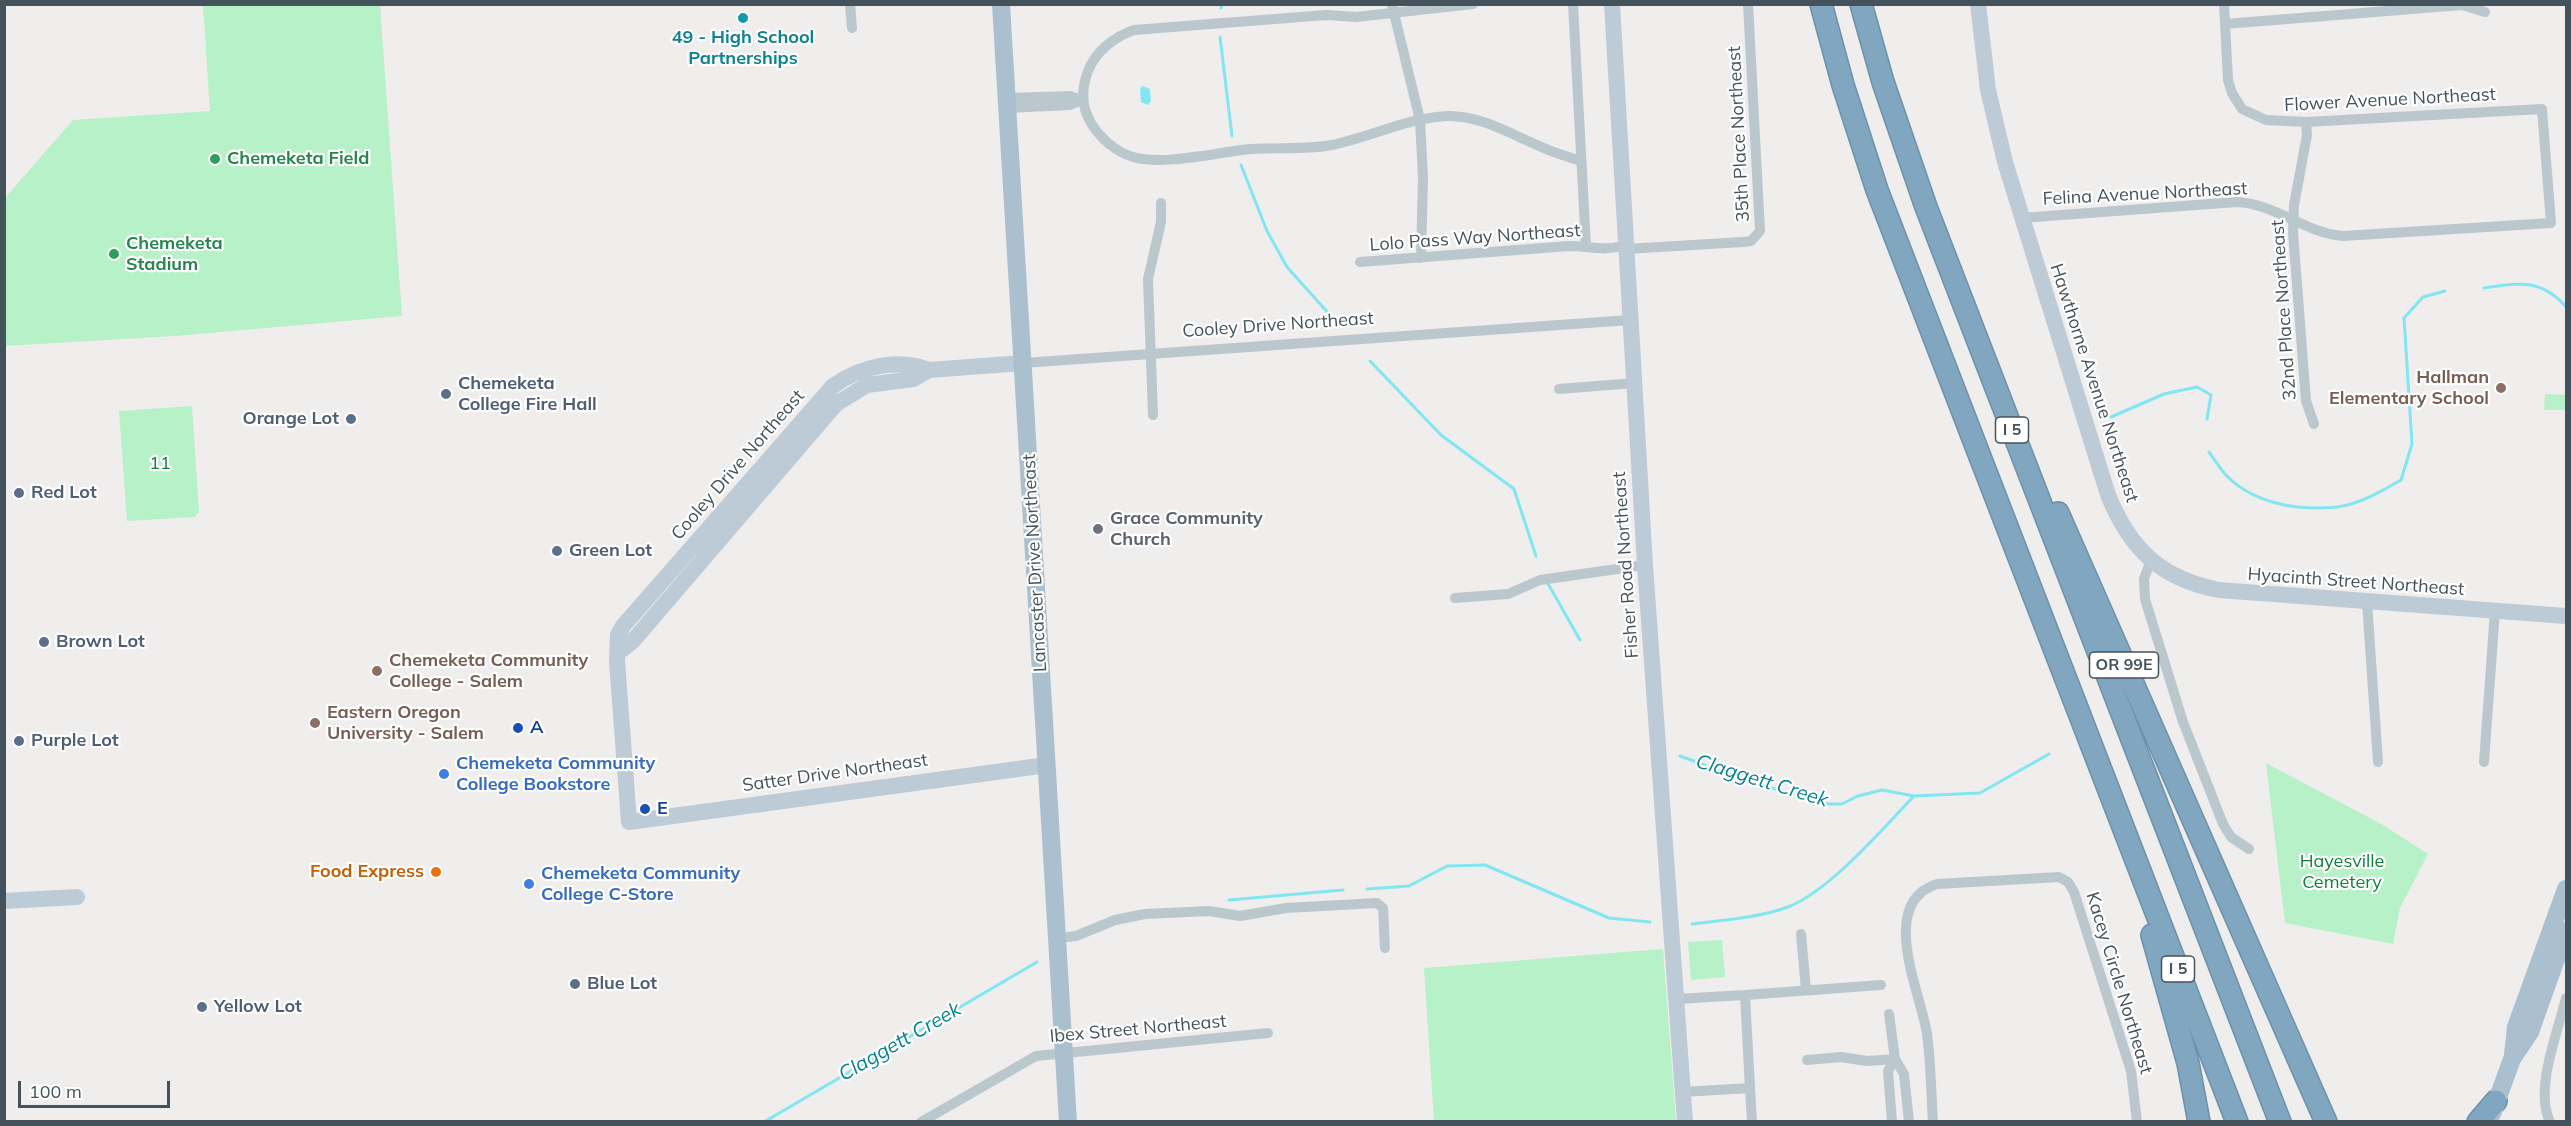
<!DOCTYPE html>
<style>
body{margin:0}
#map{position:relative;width:2571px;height:1126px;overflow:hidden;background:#f0eded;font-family:Mulish,sans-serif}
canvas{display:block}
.frame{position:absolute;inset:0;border:6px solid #44535b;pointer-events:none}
.scale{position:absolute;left:18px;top:1081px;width:152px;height:27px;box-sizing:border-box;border:3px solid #44535b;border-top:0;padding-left:8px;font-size:18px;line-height:21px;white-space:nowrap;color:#44535b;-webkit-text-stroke:4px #fff;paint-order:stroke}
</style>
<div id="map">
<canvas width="2571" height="1126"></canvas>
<div class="frame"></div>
<div class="scale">100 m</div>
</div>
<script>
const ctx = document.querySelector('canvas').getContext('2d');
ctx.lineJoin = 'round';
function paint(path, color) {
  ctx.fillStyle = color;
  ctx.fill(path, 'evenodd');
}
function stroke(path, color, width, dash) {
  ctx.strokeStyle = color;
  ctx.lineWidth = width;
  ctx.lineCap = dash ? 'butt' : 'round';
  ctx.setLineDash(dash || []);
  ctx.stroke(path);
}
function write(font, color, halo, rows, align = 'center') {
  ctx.font = font + ' Mulish,sans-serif';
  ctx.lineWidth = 4.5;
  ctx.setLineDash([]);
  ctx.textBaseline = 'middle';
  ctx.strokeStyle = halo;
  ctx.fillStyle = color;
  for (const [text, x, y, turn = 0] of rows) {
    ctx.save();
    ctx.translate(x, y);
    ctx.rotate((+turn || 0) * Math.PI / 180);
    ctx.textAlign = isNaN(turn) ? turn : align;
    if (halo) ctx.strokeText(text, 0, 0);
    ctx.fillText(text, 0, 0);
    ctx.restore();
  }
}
const green = new Path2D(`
 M 203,5 L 380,5 L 402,316 L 175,336 L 5,346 L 5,198 L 73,120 L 210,111 Z
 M 2545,394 L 2566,395 L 2566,410 L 2544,410 Z
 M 192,406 L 199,512 L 195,517 L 127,521 L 119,411 Z
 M 2266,763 L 2383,825 L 2428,854 L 2400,908 L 2393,944 L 2285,923 Z
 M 1722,940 L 1725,977 L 1691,980 L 1688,942 Z
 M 1663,949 L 1676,1121 L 1434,1121 L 1424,968 Z`);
const water = new Path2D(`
 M 1142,86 L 1150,89 L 1151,101 L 1148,105 L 1141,102 L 1140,89 Z`);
const stream = new Path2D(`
 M 1221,8 L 1222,4
 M 1220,37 L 1232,136
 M 1241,165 L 1267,231 L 1287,267 L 1339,325
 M 2484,288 C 2518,283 2541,278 2566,307
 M 1370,361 L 1441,435 L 1514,489 L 1536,556
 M 2111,417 L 2164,394 L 2197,387 L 2211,395 L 2207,419
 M 2209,452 C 2215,460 2221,471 2229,478 C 2256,504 2300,511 2337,507 C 2360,504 2382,491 2401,480 L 2412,444 L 2404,318 L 2423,297 L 2445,291
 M 1547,582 L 1580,640
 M 1680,756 L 1745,780 L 1827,804 L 1842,804 L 1858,796 L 1882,790 L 1914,796 L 1980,793 L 2049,754
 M 1367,889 L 1409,886 L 1447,866 L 1485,865 L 1609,918 L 1650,922
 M 1229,900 L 1343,890
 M 1692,924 C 1723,920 1758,918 1788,907 C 1829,891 1882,830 1913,797
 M 764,1122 L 1037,962`);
const street = new Path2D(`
 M 850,4 L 852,28
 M 1473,4 L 1356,17 L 1326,15 L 1134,30 C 1114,37 1096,51 1088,71 C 1081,89 1081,106 1091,123 C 1100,138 1116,152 1133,157 C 1164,166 1218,152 1251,149 C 1278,147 1305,150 1332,145 C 1371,137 1407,118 1447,116 C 1479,115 1509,133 1537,145 C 1551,152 1566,156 1580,161
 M 1573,4 L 1586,246
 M 1392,5 L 1420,120 L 1423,178 L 1421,258
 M 2225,24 L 2462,5 L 2485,12
 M 1007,98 L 1070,96 L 1082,100
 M 1007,108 L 1070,105 L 1082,100
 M 2306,122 L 2307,135 L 2294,205 L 2293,232 L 2306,401 L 2314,424
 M 2021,218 L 2237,202 C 2276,204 2305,233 2343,236 L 2551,223 L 2542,109 L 2306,122 L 2266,120 L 2242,109 L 2232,93 L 2228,80 L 2224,4
 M 1626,249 L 1743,242 L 1751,241 L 1760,231 L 1748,4
 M 1360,262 L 1569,246 C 1591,246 1603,252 1626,245
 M 1023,363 L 1630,320
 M 1559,389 L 1634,383
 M 1153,415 L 1148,279 L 1161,222 L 1161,203
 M 2151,560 L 2144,579 L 2145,599 L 2183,722 L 2223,824 L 2231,837 L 2249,849
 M 1455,598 L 1508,594 L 1540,580 L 1645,565
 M 2367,602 L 2378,762
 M 2484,762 L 2495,611
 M 1801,934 L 1806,990
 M 1058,938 L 1076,936 L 1115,920 L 1145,914 L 1209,911 L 1240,916 L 1286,908 L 1377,903 L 1383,908 L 1385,948
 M 1676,999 L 1745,995
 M 1889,1014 L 1895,1059 L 1904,1074 L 1909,1122
 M 1807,1060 L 1841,1057 L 1867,1061 L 1895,1059
 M 1750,1088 L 1745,995 L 1881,985
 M 1683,1092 L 1750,1088 L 1752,1122
 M 921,1122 L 1036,1056 L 1268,1033
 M 1892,1122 L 1888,1071 L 1895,1059
 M 1933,1122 C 1931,1092 1931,1063 1927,1034 C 1921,993 1877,903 1937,884 L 2059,877 L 2068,882 L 2074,892 L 2131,1071 L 2137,1122
 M 2550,1122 C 2534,1089 2558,1032 2566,998`);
const secondary = new Path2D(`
 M 1612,4 L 1645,565 L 1685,1122
 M 1978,4 L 1988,90 L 2005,162 L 2108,495 C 2130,549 2161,579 2219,590 L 2566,616
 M 929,370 C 897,358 861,366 833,386 L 623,626 L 618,635 L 617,661 L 629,822 L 1047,765
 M 619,652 L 632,642 L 836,404 L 867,385 L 913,379 L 929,370 L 1023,363
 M 4,901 L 77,897`);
const primary = new Path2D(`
 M 1001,4 L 1068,1122
 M 2513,1055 L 2516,1027 L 2566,889
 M 2492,1114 L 2512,1059 L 2530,1032 L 2566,931`);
const highway = new Path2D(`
 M 1821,4 L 1843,85 L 1877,190 L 2237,1122
 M 1861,4 L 1883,82 L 1926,207 L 2280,1122
 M 2058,513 L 2326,1122
 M 2152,935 L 2188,1063 L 2199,1122
 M 2478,1122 L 2496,1101`);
const markers = [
 [743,18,6,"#0f9aa8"],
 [215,159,6,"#2e9e5b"],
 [114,254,6,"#2e9e5b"],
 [2501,388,6,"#8d6e63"],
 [446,394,6,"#5c6f8a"],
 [351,419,6,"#5c6f8a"],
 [19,493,6,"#5c6f8a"],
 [1098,529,6,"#6b7280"],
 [557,551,6,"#5c6f8a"],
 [44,642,6,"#5c6f8a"],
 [377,671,6,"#8d6e63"],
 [315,723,6,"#8d6e63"],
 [518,728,6,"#1a4fb4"],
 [19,741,6,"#5c6f8a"],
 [444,774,6,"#3f7fe0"],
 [645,809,6,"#1a4fb4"],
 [436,872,6,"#e8710a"],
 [529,884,6,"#3f7fe0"],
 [575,984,6,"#5c6f8a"],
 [202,1007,6,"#5c6f8a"]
];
const shields = [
 [2012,430,33],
 [2124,665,69],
 [2178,969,33]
];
const shieldNames = [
 ["I 5",2012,430],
 ["OR 99E",2124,665],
 ["I 5",2178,969]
];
const cultureNames = [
 ["49 - High School",743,38],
 ["Partnerships",743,59]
];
const streetNames = [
 ["Flower Avenue Northeast",2390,100,-3],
 ["35th Place Northeast",1739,134,-93],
 ["Felina Avenue Northeast",2145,194,-3],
 ["Lolo Pass Way Northeast",1475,238,-4],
 ["32nd Place Northeast",2284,310,-94],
 ["Cooley Drive Northeast",1278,325,-4],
 ["Hawthorne Avenue Northeast",2094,383,72],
 ["Cooley Drive Northeast",738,465,-49],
 ["Lancaster Drive Northeast",1035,563,-93],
 ["Fisher Road Northeast",1626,565,-94],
 ["Hyacinth Street Northeast",2356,582,4],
 ["Satter Drive Northeast",835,773,-8],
 ["Kacey Circle Northeast",2119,983,73],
 ["Ibex Street Northeast",1138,1029,-5]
];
const leisureNames = [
 ["Chemeketa Field",227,159],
 ["Chemeketa",126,244],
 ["Stadium",126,265]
];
const educationNames = [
 ["Hallman",2489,378,"right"],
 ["Elementary School",2489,399,"right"],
 ["Chemeketa Community",389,661],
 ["College - Salem",389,682],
 ["Eastern Oregon",327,713],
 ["University - Salem",327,734]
];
const serviceNames = [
 ["Chemeketa",458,384],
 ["College Fire Hall",458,405],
 ["Orange Lot",339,419,"right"],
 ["Red Lot",31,493],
 ["Green Lot",569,551],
 ["Brown Lot",56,642],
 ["Purple Lot",31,741],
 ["Blue Lot",587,984],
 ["Yellow Lot",214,1007]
];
const parkNames = [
 ["11",160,464],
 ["Hayesville",2342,862],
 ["Cemetery",2342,883]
];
const worshipNames = [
 ["Grace Community",1110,519],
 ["Church",1110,540]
];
const transitNames = [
 ["A",530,728],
 ["E",657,809]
];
const shopNames = [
 ["Chemeketa Community",456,764],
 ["College Bookstore",456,785],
 ["Chemeketa Community",541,874],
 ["College C-Store",541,895]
];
const foodNames = [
 ["Food Express",424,872]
];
const waterNames = [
 ["Claggett Creek",1762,781,17],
 ["Claggett Creek",900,1042,-30]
];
paint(green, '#b7f1c7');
paint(water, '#81e6f1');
stroke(stream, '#81e6f1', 3);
stroke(highway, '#6c91ab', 24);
stroke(street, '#bac7cd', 10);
stroke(secondary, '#bccbd6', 16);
stroke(primary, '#aac0ce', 18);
stroke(highway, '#81a6c0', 21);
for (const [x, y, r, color] of markers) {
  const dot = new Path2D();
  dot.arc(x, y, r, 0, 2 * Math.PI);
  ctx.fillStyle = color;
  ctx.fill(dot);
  stroke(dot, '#fff', 2);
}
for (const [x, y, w] of shields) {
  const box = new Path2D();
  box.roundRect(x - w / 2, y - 13, w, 26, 4.5);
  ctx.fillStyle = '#fff';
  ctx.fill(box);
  stroke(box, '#44535b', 1.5);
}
write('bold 16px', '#44535b', null, shieldNames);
write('bold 18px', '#0d838f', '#fff', cultureNames);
write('18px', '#44535b', '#fff', streetNames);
write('bold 18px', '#27864d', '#fff', leisureNames, 'left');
write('bold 18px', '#785e54', '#fff', educationNames, 'left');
write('bold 18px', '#4e5e75', '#fff', serviceNames, 'left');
write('18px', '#10813d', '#fff', parkNames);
write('bold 18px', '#5b616d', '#fff', worshipNames, 'left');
write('bold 18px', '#164399', '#fff', transitNames, 'left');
write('bold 18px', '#366cbe', '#fff', shopNames, 'left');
write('bold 18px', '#c56008', '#fff', foodNames, 'right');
write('italic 20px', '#068290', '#fff', waterNames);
</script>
